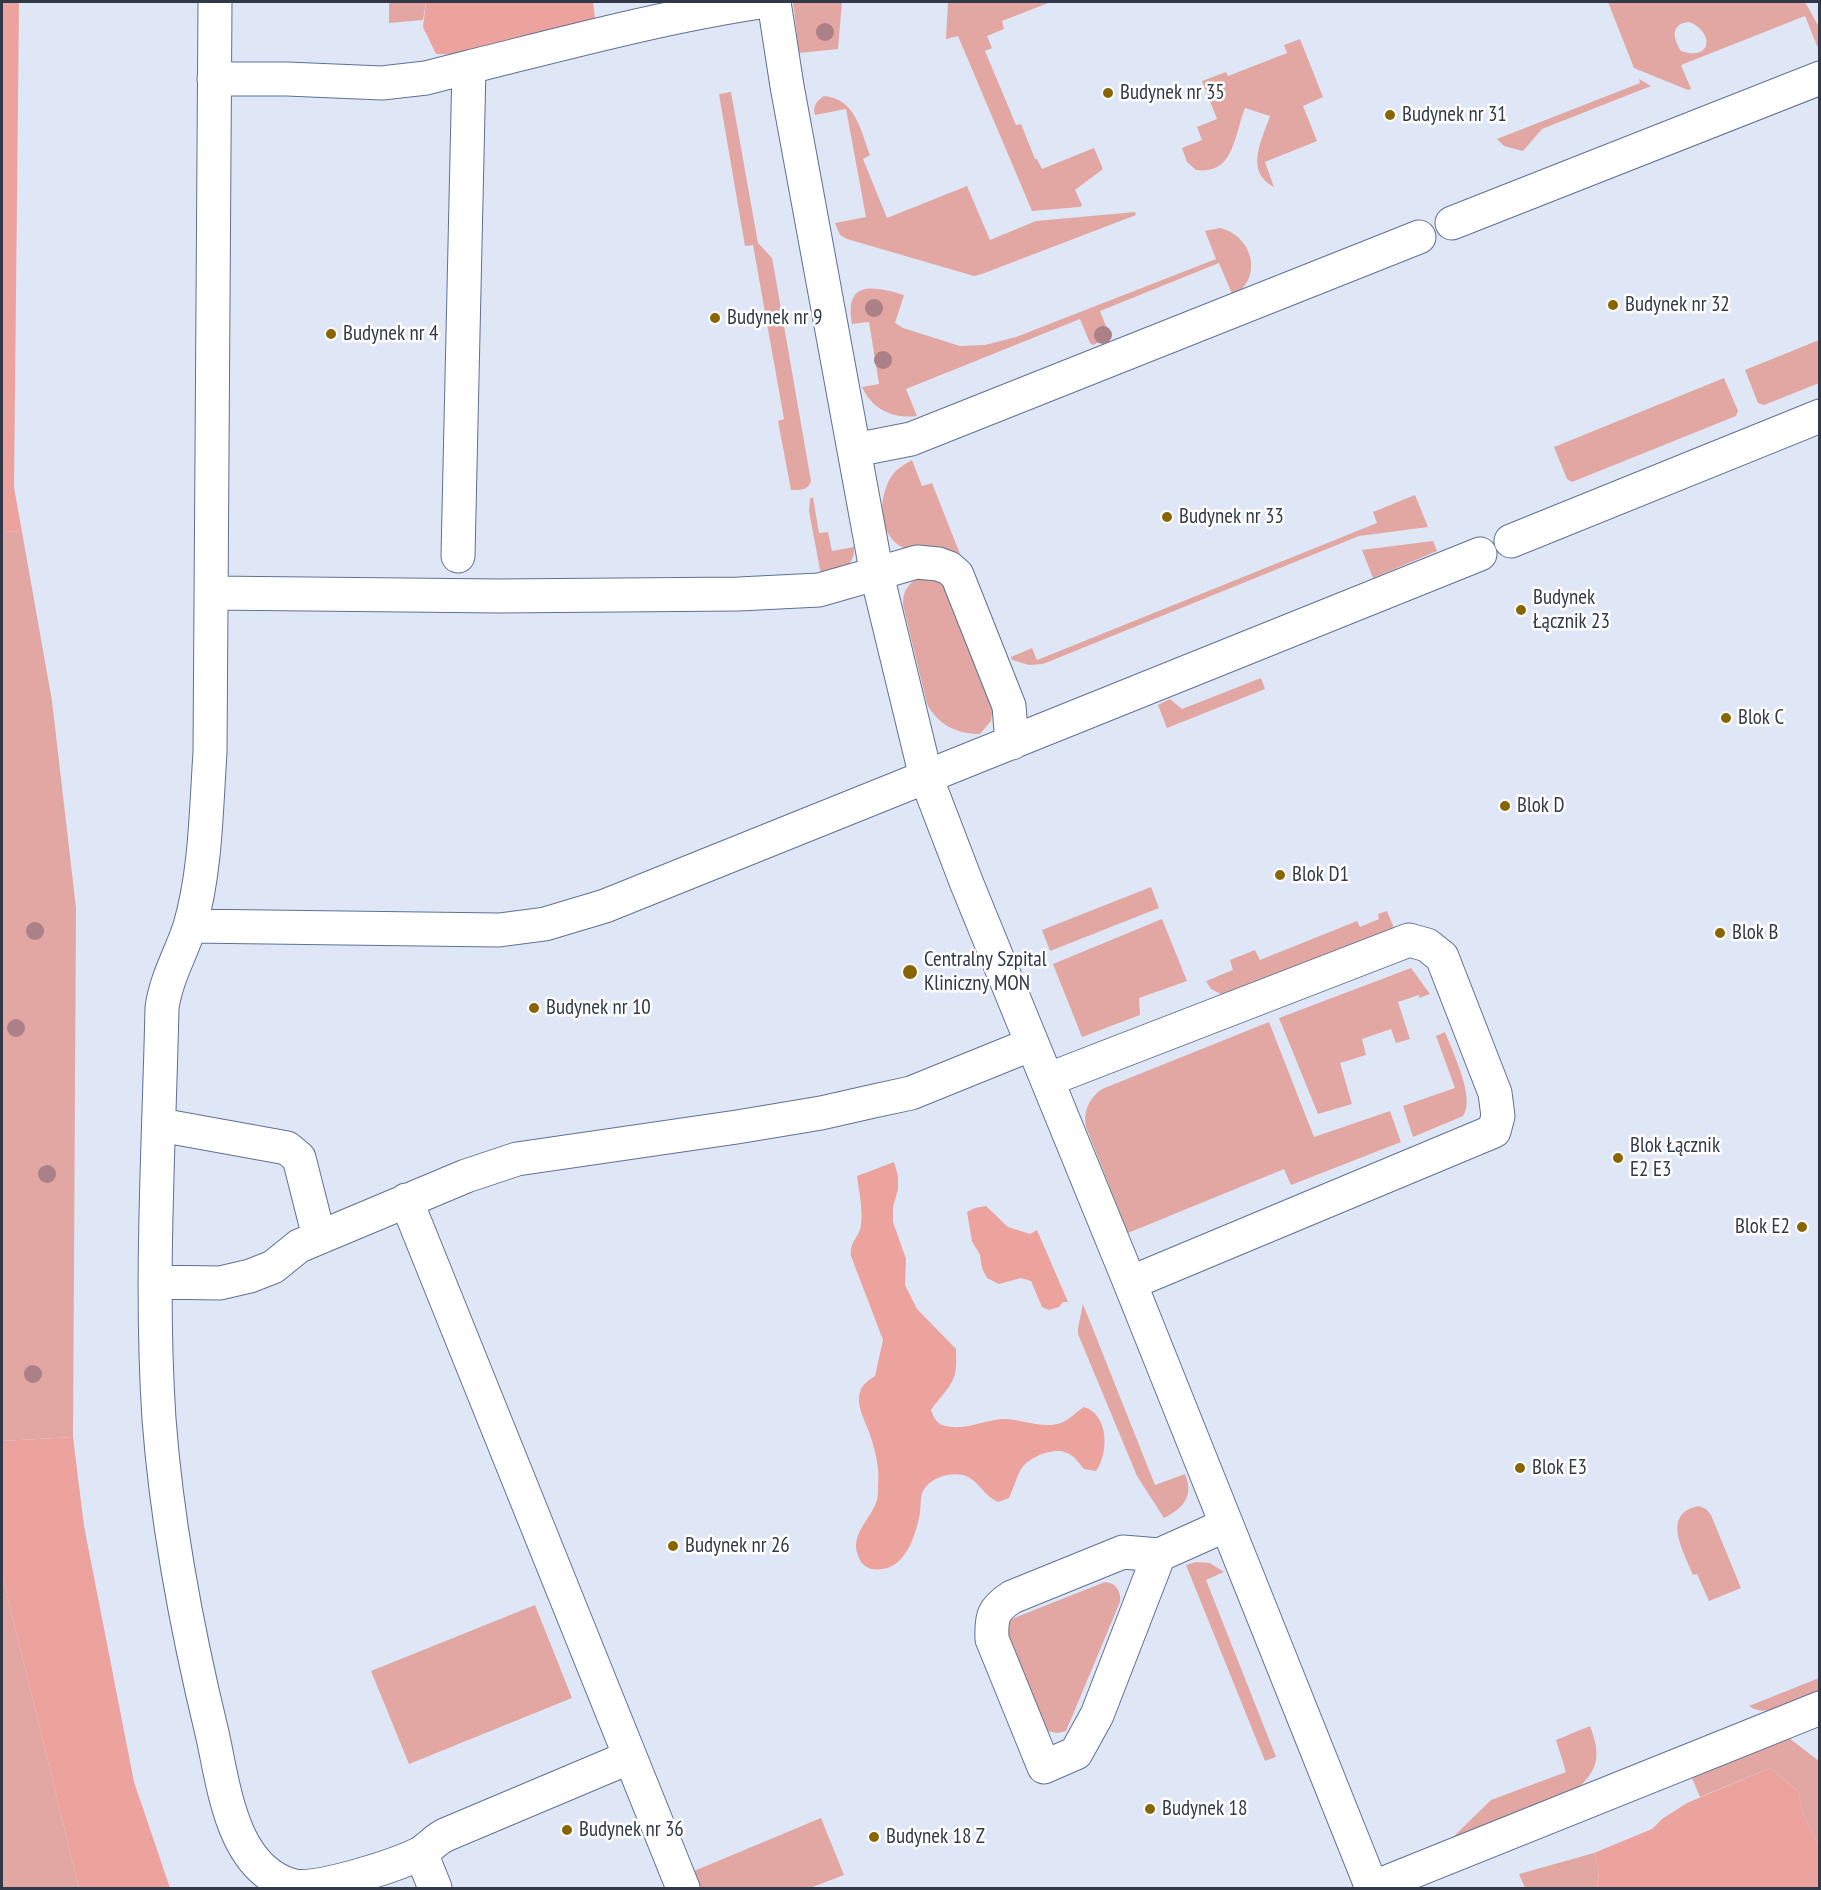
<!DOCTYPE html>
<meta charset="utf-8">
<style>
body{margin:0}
#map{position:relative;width:1821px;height:1890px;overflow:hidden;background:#dfe7f7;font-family:"PT Sans Narrow",sans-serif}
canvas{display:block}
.frame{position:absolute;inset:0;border:3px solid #313948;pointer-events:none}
</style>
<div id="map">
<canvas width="1821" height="1890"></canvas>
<div class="frame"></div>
</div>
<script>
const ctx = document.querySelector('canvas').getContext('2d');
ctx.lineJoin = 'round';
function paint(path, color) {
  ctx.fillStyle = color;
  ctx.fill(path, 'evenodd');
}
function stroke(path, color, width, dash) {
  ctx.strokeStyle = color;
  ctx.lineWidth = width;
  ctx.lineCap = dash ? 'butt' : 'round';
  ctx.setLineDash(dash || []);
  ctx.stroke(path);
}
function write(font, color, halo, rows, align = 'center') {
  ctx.font = font + ' "PT Sans Narrow",sans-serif';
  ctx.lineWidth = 5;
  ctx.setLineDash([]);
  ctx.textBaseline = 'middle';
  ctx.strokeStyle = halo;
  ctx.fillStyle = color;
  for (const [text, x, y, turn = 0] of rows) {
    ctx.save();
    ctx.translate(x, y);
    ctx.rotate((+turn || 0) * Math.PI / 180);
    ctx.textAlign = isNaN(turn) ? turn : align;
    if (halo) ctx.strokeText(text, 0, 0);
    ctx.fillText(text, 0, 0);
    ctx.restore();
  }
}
const green = new Path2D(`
 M 389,2 L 426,2 L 423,20 L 389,23 Z
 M 793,2 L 842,2 L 838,49 L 799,53 Z
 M 948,2 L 1051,2 L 1002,21 L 1004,29 L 987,36 L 992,48 L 985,51 L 1016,125 L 1021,124 L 1035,159 L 1037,159 L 1042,169 L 1094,148 L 1103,169 L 1075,190 L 1082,205 L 1080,207 L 1032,211 L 958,36 L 946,39 Z
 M 1608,2 L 1805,2 L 1819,27 L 1819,47 L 1818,48 L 1805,16 L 1681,65 L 1691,89 L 1688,90 L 1634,68 ZM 1689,22 C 1714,31 1713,62 1681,51 C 1673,38 1670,24 1689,22 Z
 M 1300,39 L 1323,97 L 1303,106 L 1317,141 L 1265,162 L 1274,187 C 1244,171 1262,140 1270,116 L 1245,108 C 1234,136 1234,175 1196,170 L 1187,162 L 1182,148 L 1202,140 L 1197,127 L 1217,119 L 1202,81 L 1226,72 L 1228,76 L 1287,53 L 1284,45 Z
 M 1639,79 L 1651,86 L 1542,129 L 1523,151 L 1504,146 L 1497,139 L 1640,83 Z
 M 731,92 L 758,243 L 772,258 L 773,263 L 811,481 C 808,491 799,490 791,490 L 778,421 L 784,419 L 753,245 L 745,246 L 719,94 Z
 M 824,96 C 855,98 861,131 870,155 L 863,159 L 887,218 L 967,186 L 990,240 L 1036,221 L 1135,212 L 1136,215 L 982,274 L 974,276 L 847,239 L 840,235 L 835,223 L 866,217 L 846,109 L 815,115 C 812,106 817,101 824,96 Z
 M 1220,228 C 1253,236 1264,278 1233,296 L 1219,263 L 1100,311 L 1109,334 L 1107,339 L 1093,345 L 1090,343 L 1080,319 L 906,389 L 917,416 C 892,419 872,409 862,387 L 879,384 L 869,322 L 852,324 C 844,280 873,286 904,295 L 895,323 L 903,328 L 960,346 L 985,345 L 1016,337 L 1216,259 L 1205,231 Z
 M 1819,340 L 1819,383 L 1764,405 L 1758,403 L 1745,370 Z
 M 1724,378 L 1738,411 L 1736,416 L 1572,482 L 1567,479 L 1554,447 Z
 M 912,460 L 922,486 L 932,483 L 964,564 C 947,560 913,554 900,546 C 877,531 878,495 893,474 C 898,468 905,464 912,460 Z
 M 1415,495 L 1428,527 L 1359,536 L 1043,664 L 1029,665 L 1012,660 L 1011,657 L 1032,648 L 1037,660 L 1377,523 L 1373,512 Z
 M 813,497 L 819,533 L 828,532 L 832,551 L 854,547 C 855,569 838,570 821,575 L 809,511 L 810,499 Z
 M 2,531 L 22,532 L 52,701 L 76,908 L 73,1437 L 2,1441 Z
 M 1433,541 L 1437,551 L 1373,578 L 1362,550 Z
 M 919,577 L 941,580 L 993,707 L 991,721 L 980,734 C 957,734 938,725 927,704 L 903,605 C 903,591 907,585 919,577 Z
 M 1261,678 L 1265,689 L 1167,728 L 1158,705 L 1170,699 L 1182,709 Z
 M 1151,887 L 1159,908 L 1050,951 L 1042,930 Z
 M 1387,911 L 1396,933 L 1229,998 L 1211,989 L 1206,981 L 1233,970 L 1230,960 L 1255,950 L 1260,960 L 1357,921 L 1360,927 L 1379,919 L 1378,914 Z
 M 1162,919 L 1187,981 L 1139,998 L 1140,1015 L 1082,1037 L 1053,964 Z
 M 1411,968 L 1430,994 L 1419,998 L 1419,995 L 1398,1002 L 1410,1039 L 1396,1043 L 1391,1029 L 1362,1039 L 1366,1055 L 1340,1063 L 1352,1104 L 1318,1114 L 1279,1018 Z
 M 1269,1022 L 1314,1137 L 1390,1111 L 1401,1142 L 1291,1185 L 1284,1169 L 1128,1233 L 1086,1127 C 1083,1111 1089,1098 1102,1089 Z
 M 1445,1032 C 1452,1051 1476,1098 1463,1116 L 1413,1137 L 1403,1106 L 1455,1088 L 1436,1036 Z
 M 1083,1304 L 1155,1485 L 1185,1474 C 1194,1496 1184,1508 1164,1518 L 1137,1476 L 1078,1334 L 1078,1328 Z
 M 1699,1506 L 1706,1509 L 1711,1515 L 1741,1588 L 1709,1601 L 1697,1574 L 1693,1575 C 1684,1552 1660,1513 1699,1506 Z
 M 1196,1562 L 1210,1563 L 1224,1572 L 1206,1580 L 1276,1757 L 1265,1761 L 1186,1565 Z
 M 2,1574 L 79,1888 L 2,1888 Z
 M 1105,1582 C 1116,1583 1121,1590 1120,1602 L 1066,1731 L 1058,1733 L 1047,1731 L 1005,1635 L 1008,1623 L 1014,1618 Z
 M 535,1605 L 572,1698 L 409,1764 L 371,1671 Z
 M 1819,1678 L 1819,1691 C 1801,1699 1767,1720 1749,1706 Z
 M 1590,1726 C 1600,1752 1600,1768 1579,1787 L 1449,1841 L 1491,1800 L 1566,1772 L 1556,1740 Z
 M 1789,1738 L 1819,1761 L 1819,1847 L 1803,1814 L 1798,1791 L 1770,1768 L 1700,1797 L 1692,1778 Z
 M 821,1818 L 844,1875 L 810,1888 L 701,1888 L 694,1871 Z
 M 1594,1853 L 1599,1871 L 1597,1888 L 1525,1888 L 1519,1874 Z`);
const forest = new Path2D(`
 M 2,2 L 19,2 L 14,487 L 22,532 L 2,531 Z
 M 426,2 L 593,2 L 595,18 L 471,55 L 436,54 L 423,27 Z
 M 894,1162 L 898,1176 L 898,1189 L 893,1207 L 893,1222 L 906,1259 L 905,1285 L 917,1309 L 956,1349 C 956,1357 957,1366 955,1374 C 951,1388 939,1398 931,1410 C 934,1418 937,1425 946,1426 C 966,1431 986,1419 1006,1419 C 1023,1420 1044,1429 1061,1423 C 1069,1420 1077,1411 1084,1407 C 1109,1415 1109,1453 1096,1471 L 1084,1469 C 1079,1463 1075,1456 1067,1453 C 1054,1446 1026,1458 1020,1471 C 1016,1479 1013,1489 1009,1498 L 998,1502 C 984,1496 978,1479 963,1475 C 948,1472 930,1478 923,1491 C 920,1497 921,1506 920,1513 C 915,1538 904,1574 872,1569 C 866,1568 861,1563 859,1558 C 848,1535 871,1520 877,1500 C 878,1496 878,1490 878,1486 C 880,1468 875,1449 869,1432 C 865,1421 858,1409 859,1397 C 860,1386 867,1381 875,1376 L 883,1340 L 851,1256 C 850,1239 859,1239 861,1225 C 863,1209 859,1192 857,1176 Z
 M 986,1206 L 1008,1227 L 1030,1234 L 1037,1230 L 1068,1302 L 1063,1302 L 1059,1307 L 1049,1310 L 1042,1307 L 1031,1281 L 1021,1278 L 999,1284 L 987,1278 L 982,1268 L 980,1255 L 972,1241 L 967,1212 L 975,1208 Z
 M 73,1437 L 84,1526 L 134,1782 L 170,1888 L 79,1888 L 2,1574 L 2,1441 Z
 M 1770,1768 L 1798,1791 L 1803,1814 L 1819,1847 L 1819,1888 L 1597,1888 L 1599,1871 L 1594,1853 L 1652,1829 L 1662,1819 L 1687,1803 Z`);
const minor = new Path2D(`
 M 215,2 L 210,753 C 206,810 206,870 190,926 C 181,954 166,978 162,1008 C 159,1145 150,1282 159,1419 C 167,1525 187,1630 212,1733 C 224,1785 231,1870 294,1886 C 320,1890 394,1866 419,1854 C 428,1849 435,1840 445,1835 L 630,1757
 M 774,2 L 787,86 L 877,575 L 926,777 L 967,884 L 1130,1283 L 1372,1888 L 1820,1708
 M 214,79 L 287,79 L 382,83 L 426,78 L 469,67
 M 1452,223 L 1820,78
 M 855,450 L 911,439 L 1419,237
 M 1511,541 L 1820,416
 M 458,556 L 469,67 C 566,43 662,17 760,2
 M 212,593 L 499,596 L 739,594 L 819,590 L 917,562 L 938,564 L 949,568 L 957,575 L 1009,706 L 1012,743
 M 190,926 L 499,930 L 545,924 L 605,906 L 1480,554
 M 1047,1080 L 1409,940 L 1427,945 L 1442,957 L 1495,1093 L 1498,1116 L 1494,1131 L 1130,1283
 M 160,1125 L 287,1148 L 299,1158 L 319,1237
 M 406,1200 L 683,1888
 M 155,1282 L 220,1283 L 250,1276 L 273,1267 L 299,1246 L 466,1176 L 517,1159 L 737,1127 L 821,1113 L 874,1101 L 911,1093 L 1032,1044
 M 1159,1555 L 1097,1715 L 1076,1753 L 1044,1767 L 992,1639 C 991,1617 993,1609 1012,1597 L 1123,1552 L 1159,1555 L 1226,1525
 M 421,1853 L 435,1888`);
const trees = [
 [825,32],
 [874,308],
 [1103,335],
 [883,360],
 [35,931],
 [16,1028],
 [47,1174],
 [33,1374]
];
const markers = [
 [1108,93,6,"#896502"],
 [1390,115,6,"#896502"],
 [1613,305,6,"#896502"],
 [715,318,6,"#896502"],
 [331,334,6,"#896502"],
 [1167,517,6,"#896502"],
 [1521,610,6,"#896502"],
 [1726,718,6,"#896502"],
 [1505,806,6,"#896502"],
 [1280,875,6,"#896502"],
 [1720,933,6,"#896502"],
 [910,972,8,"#896502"],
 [534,1008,6,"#896502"],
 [1618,1158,6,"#896502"],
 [1802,1227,6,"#896502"],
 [1520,1468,6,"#896502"],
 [673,1546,6,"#896502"],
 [1150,1809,6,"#896502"],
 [567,1830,6,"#896502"],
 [874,1837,6,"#896502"]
];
const poiNames = [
 ["Budynek nr 35",1120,93],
 ["Budynek nr 31",1402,115],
 ["Budynek nr 32",1625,305],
 ["Budynek nr 9",727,318],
 ["Budynek nr 4",343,334],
 ["Budynek nr 33",1179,517],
 ["Budynek",1533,598],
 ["Łącznik 23",1533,622],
 ["Blok C",1738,718],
 ["Blok D",1517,806],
 ["Blok D1",1292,875],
 ["Blok B",1732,933],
 ["Centralny Szpital",924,960],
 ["Kliniczny MON",924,984],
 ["Budynek nr 10",546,1008],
 ["Blok Łącznik",1630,1146],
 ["E2 E3",1630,1170],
 ["Blok E2",1790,1227,"right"],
 ["Blok E3",1532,1468],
 ["Budynek nr 26",685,1546],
 ["Budynek 18",1162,1809],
 ["Budynek nr 36",579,1830],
 ["Budynek 18 Z",886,1837]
];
paint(green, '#e2a7a3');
paint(forest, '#eca29d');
stroke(minor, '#5f7193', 35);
stroke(minor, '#fff', 33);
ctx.fillStyle = '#ab8087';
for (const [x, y] of trees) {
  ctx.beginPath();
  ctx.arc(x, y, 9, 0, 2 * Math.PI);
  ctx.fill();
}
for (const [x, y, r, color] of markers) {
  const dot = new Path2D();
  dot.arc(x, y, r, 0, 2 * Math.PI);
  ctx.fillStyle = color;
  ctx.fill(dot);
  stroke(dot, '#fff', 2);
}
write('21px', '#313948', '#fff', poiNames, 'left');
</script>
